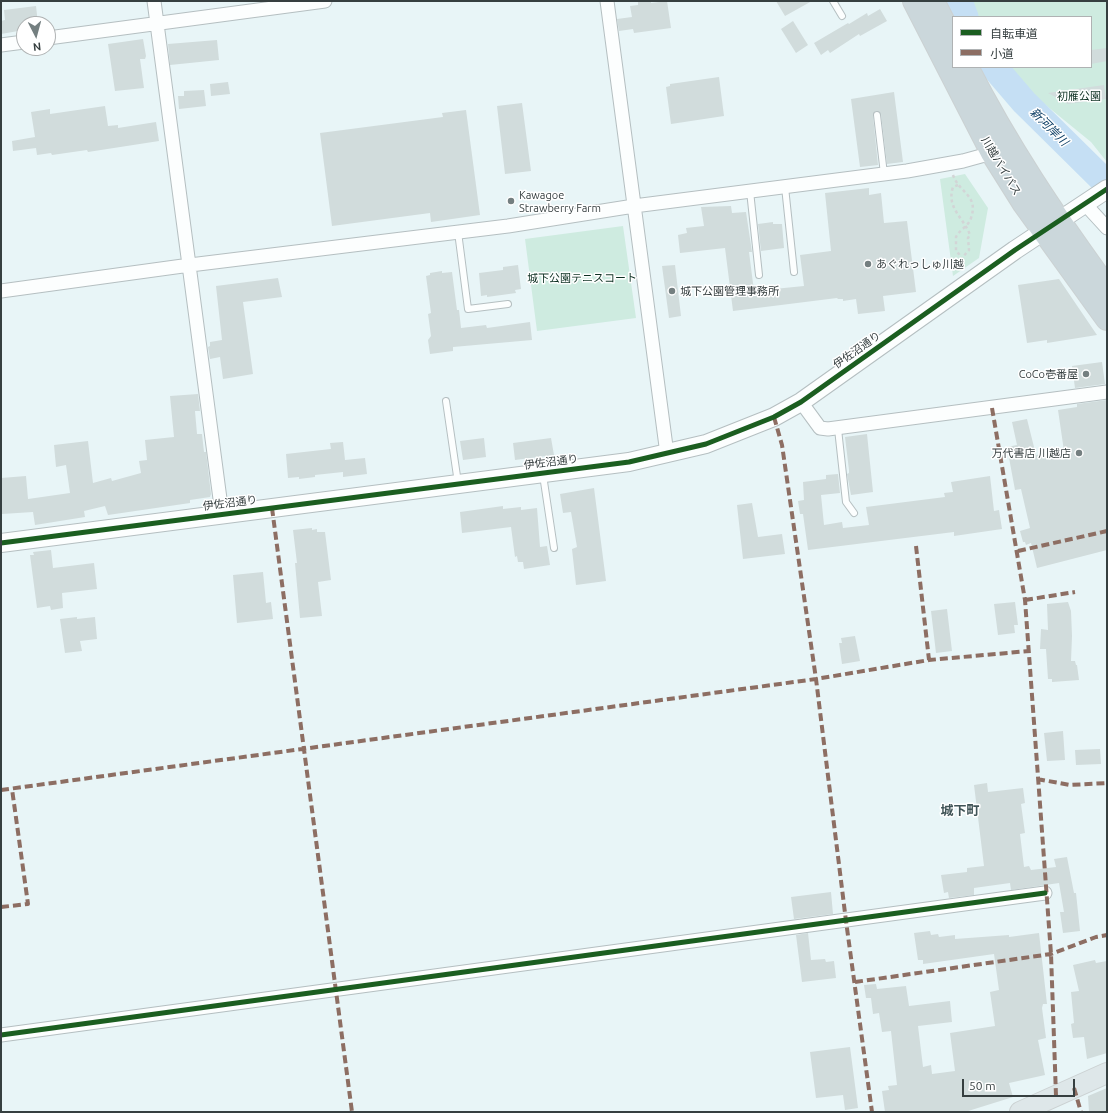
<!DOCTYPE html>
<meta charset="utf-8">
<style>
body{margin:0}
#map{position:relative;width:1108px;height:1113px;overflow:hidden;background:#e8f5f7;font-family:Ubuntu,"Noto Sans JP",sans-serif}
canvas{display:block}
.frame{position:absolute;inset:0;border:2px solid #363f40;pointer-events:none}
.legend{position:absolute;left:952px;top:16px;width:140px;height:52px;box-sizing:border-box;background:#fff;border:1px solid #afb2b3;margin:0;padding:5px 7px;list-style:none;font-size:12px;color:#363f40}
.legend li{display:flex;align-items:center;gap:8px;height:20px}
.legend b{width:20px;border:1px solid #afb2b3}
.north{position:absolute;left:16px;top:16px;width:40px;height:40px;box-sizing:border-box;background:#fff;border:1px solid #afb2b3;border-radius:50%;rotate:174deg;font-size:11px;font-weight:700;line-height:16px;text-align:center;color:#363f40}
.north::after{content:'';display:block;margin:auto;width:14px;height:18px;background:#747f80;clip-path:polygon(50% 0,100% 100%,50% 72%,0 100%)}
.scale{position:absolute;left:962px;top:1079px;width:113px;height:18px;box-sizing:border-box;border:2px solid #363f40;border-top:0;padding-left:5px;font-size:12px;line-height:14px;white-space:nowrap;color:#363f40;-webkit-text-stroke:3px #fff;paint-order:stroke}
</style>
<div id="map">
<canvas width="1108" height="1113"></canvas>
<div class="frame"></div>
<ul class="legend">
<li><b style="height:5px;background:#1b5e20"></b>自転車道</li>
<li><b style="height:5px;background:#8d6e63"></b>小道</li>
</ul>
<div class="north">N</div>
<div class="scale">50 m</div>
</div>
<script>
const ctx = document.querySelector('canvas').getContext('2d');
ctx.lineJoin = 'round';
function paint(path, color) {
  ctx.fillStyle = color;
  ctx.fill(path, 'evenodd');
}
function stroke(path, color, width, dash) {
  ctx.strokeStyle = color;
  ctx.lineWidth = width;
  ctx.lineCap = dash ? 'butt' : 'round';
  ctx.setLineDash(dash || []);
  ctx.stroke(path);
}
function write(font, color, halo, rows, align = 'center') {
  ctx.font = font + ' Ubuntu,"Noto Sans JP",sans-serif';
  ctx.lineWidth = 3;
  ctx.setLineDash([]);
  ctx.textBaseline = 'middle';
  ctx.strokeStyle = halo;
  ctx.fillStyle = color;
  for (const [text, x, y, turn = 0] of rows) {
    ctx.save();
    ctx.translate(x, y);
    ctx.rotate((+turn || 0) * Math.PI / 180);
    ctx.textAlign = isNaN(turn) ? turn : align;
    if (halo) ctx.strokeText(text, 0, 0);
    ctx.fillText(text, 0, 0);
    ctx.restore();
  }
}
const green = new Path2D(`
 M 969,1 L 1107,1 L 1107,162 L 1091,142 L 1037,98 L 1006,67 L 1091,67 L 1091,17 L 973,17 Z
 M 965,174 L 988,208 L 979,258 L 953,276 L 940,179 Z
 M 623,226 L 636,318 L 537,331 L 525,239 Z`);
const river = new Path2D(`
 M 959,1 L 965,17
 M 994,67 L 1024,102 L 1107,184`);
const building = new Path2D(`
 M 651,1 L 651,3 L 667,1 L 671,28 L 634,33 L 633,29 L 619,31 L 617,19 L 632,17 L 630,6 L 638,5 L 638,2 Z
 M 776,1 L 812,1 L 785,16 Z
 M 36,6 L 38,24 L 24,24 L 24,30 L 1,34 L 1,21 L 5,20 L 4,10 Z
 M 880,9 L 887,21 L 860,36 L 859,34 L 830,53 L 828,50 L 821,55 L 814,43 L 848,23 L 849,24 L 867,13 L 868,16 Z
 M 793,21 L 808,45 L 796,53 L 781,29 Z
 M 143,39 L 146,56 L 145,59 L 140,59 L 144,88 L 115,91 L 108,44 Z
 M 217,40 L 219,60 L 170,65 L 168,44 Z
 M 1107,48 L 1107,61 L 1091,64 L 1091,50 Z
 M 719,77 L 724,116 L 671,124 L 666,87 L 670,86 L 670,84 Z
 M 228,82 L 230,94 L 211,96 L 210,84 Z
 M 1104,85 L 1106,99 L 1068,104 L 1048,93 Z
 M 204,90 L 206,106 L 179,109 L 178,96 L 184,96 L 184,91 Z
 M 894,92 L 903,162 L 887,164 L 881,114 L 876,111 L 873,116 L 878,165 L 860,167 L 851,99 Z
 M 522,103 L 531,171 L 505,174 L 497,106 Z
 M 105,106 L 108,126 L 118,125 L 118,128 L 156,122 L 159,141 L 88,152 L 87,150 L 52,155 L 51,153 L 37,155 L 36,148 L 13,151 L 12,141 L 35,137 L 31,112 L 50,109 L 50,114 Z
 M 466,110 L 480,215 L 431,222 L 430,213 L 332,226 L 320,133 L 443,117 L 442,113 Z
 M 869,188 L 869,195 L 881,193 L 884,223 L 907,221 L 916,292 L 883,296 L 885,311 L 858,314 L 856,299 L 843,301 L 843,299 L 838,299 L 837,298 L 733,311 L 725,248 L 680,253 L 678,235 L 687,233 L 686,228 L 704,226 L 701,207 L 731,206 L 732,213 L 746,212 L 752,252 L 749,252 L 754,291 L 804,286 L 800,255 L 831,251 L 825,193 Z
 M 773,222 L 773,224 L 782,224 L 784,248 L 761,251 L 758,224 Z
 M 518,265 L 521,289 L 515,290 L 516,293 L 487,297 L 487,295 L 481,296 L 479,273 L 503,270 L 503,267 Z
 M 675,265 L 681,316 L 669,318 L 662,266 Z
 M 442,271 L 442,273 L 452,272 L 457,310 L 459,310 L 461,328 L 486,325 L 487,328 L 530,322 L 532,340 L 453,347 L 453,351 L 430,354 L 428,340 L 431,336 L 428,314 L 431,313 L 426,276 L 430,275 L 430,273 Z
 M 278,278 L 282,297 L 243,302 L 253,374 L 223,379 L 220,357 L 210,359 L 208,347 L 210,346 L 210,342 L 222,340 L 216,286 Z
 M 1059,279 L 1097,335 L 1047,343 L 1047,340 L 1027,343 L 1018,285 Z
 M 1102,362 L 1105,384 L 1075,388 L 1072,366 Z
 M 198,394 L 200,411 L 195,411 L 197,434 L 202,434 L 204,452 L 206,452 L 211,494 L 210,497 L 190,500 L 190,503 L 108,515 L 105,506 L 84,511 L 85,517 L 35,525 L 33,512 L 2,514 L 1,478 L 26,476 L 28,499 L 70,493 L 66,465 L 56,467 L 54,445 L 88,441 L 93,483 L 111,478 L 112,481 L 141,473 L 139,461 L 147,460 L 145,440 L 174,437 L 170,396 Z
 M 1107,400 L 1107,550 L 1037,568 L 1031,543 L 1026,545 L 1025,542 L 1023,542 L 1020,531 L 1030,528 L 1021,489 L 1015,490 L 1007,447 L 1017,445 L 1012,422 L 1027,419 L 1036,455 L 1064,451 L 1058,410 L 1077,407 L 1077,404 Z
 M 867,434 L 873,492 L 851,495 L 847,474 L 849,473 L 849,470 L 845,437 Z
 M 484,438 L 486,457 L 463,460 L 460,441 Z
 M 551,438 L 554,455 L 515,460 L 513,443 Z
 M 343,442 L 345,460 L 365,458 L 367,474 L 343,477 L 343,472 L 315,475 L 315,477 L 299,479 L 299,477 L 288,478 L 286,454 L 331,449 L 330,443 Z
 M 838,474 L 840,493 L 821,495 L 824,525 L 842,522 L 843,528 L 869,525 L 866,507 L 945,497 L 944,493 L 953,492 L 951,482 L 990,476 L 994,511 L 999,510 L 1002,529 L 954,536 L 954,532 L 808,550 L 803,514 L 800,514 L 798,501 L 804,500 L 803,482 L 826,479 L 826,475 Z
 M 594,488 L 606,581 L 576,585 L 572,549 L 577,547 L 571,512 L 563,513 L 560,494 Z
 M 752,503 L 758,537 L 782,534 L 785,554 L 743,559 L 737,505 Z
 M 503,506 L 503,509 L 521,507 L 521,510 L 537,508 L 540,547 L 547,546 L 550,565 L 524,569 L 523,562 L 518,562 L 517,556 L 515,557 L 511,527 L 462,533 L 460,512 Z
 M 312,528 L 312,530 L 317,529 L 317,532 L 325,532 L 331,580 L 318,582 L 322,616 L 300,618 L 295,563 L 297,563 L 293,530 Z
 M 51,550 L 53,568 L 94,563 L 97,589 L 62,593 L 63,608 L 51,610 L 50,606 L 37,608 L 30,555 L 34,555 L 33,552 Z
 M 263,572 L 266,603 L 271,602 L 273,619 L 237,623 L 233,575 Z
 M 1015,602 L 1018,625 L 1014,625 L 1015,633 L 998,635 L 994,604 Z
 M 1068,602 L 1071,611 L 1072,636 L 1071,661 L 1075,661 L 1076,665 L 1077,665 L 1079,680 L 1052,682 L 1052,679 L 1048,679 L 1046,649 L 1040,649 L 1041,629 L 1048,630 L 1047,604 Z
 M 947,609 L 952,651 L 936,653 L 931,611 Z
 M 77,617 L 77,619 L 95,617 L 97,639 L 80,641 L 82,651 L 65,653 L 60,619 Z
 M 855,636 L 860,661 L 842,664 L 839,643 L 842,643 L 841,638 Z
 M 1063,731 L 1065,760 L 1047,761 L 1044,733 Z
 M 1100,749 L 1101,764 L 1076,765 L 1075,750 Z
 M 987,783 L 988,792 L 1023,788 L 1025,803 L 1021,804 L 1025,833 L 1020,834 L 1024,867 L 1029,866 L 1031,870 L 1056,867 L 1054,859 L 1067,857 L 1074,893 L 1076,893 L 1080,931 L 1063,933 L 1060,912 L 1064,912 L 1059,883 L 1011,890 L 1010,883 L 974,888 L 974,895 L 949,898 L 948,892 L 944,893 L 941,875 L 967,872 L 967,868 L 984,866 L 974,785 Z
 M 831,892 L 833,914 L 794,919 L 791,897 Z
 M 930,931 L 931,935 L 938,934 L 939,937 L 955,935 L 955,939 L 1009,935 L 1009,937 L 1039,933 L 1047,1004 L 1043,1004 L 1042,1008 L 1046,1038 L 1038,1040 L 1045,1075 L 1009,1083 L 1013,1097 L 965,1112 L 885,1112 L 882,1091 L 889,1090 L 888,1086 L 897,1085 L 891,1031 L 882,1032 L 879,1013 L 873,1014 L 871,998 L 866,998 L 864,985 L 876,984 L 877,989 L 906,986 L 909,1006 L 950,1001 L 952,1022 L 918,1026 L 923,1067 L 931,1065 L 932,1074 L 955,1071 L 950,1033 L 995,1026 L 990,992 L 999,990 L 994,954 L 923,964 L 923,960 L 918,960 L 914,933 Z
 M 808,933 L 811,960 L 825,959 L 826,962 L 834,961 L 836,978 L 802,982 L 796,935 Z
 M 1095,960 L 1096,963 L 1107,961 L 1107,1053 L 1087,1059 L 1084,1037 L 1073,1038 L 1071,1024 L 1074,1023 L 1071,992 L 1079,991 L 1073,965 Z
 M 850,1047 L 858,1108 L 845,1110 L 843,1095 L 816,1098 L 810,1052 Z
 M 1107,1088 L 1107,1112 L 1089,1112 L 1088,1096 Z`);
const path = new Path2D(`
 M 953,175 C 959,193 979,195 971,218 C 969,226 959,230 956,237 L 956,251 L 959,254 L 963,268
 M 958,185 L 953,187 C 946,208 964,218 970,235 L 968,238 L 969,250 L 961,259`);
const lane = new Path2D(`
 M 833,1 L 842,16
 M 877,115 L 884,174
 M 785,187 L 794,272
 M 750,191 L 759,275
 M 458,232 L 468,309 L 508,304
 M 446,401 L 458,483
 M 838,429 L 846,502 L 854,513
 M 543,475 L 554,548`);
const street = new Path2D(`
 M 154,1 L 222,514
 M 607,1 L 667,454
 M 48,38 L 325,1
 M 1,45 L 24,42
 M 1085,204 L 1107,228
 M 1,291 L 190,265 L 508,226 L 634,206 L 907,171 L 963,161 L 992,153
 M 801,402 L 820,428 L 828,429 L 1107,392
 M 1,1035 L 1045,893`);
const secondary = new Path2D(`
 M 1,543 L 629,462 L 706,444 L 774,417 L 801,402 L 1015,250 L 1107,189`);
const primary = new Path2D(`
 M 1020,1112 L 1107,1073`);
const highway = new Path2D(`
 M 914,1 L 992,153 L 1024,204 L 1107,319
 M 933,1 L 953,40
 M 967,67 C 1008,147 1054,215 1107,288`);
const quiet = new Path2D(`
 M 992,408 L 1025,600 L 1051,954 L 1056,1096
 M 774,417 L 782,445 L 816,679 L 846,921 L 872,1112
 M 272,508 L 352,1112
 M 916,546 L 929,660
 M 1018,551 L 1107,531
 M 1025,600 L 1075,592
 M 1037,779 L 1070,785 L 1107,783
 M 1,790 L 816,679 L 929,660 L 1029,651
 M 1,907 L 28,904 L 12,789
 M 855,982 L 1051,954 L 1096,937 L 1107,935
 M 1074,1088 L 1081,1112`);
const cycleway = new Path2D(`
 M 1,543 L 629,462 L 706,444 L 774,417 L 801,402 L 1015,250 L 1107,189
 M 1,1035 L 1045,893`);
const markers = [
 [511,201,4,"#747f80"],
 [868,264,4,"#747f80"],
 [672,291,4,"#747f80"],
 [1086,374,4,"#747f80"],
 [1079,453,4,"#747f80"]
];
const parkNames = [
 ["初雁公園",1079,96],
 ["城下公園テニスコート",582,278]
];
const streetNames = [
 ["川越バイパス",1001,166,59],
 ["伊佐沼通り",857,350,-35],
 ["伊佐沼通り",551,462,-7],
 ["伊佐沼通り",230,503,-7]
];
const poiNames = [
 ["Kawagoe",519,195],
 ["Strawberry Farm",519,208],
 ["あぐれっしゅ川越",876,264],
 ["城下公園管理事務所",680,291],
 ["CoCo壱番屋",1078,374,"right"],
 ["万代書店 川越店",1071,453,"right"]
];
const waterNames = [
 ["新河岸川",1049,127,45]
];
const quarterNames = [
 ["城下町",960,811]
];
paint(green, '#ceebe0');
stroke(river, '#c5dff4', 27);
paint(building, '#d1dcdc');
stroke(lane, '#b5bfc1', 8);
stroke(street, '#b5bfc1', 15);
stroke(secondary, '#b5bfc1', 20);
stroke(primary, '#cbd1d2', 22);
stroke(highway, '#cbd1d2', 24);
stroke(path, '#d2d5d6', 2.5, [3, 3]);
stroke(lane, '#fcfefe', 6);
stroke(street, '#fcfefe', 13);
stroke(secondary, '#fcfefe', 18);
stroke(primary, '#dee7e9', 20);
stroke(highway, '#cbd7db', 22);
stroke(quiet, '#8d6e63', 4, [8, 4]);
stroke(cycleway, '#1b5e20', 5);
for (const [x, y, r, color] of markers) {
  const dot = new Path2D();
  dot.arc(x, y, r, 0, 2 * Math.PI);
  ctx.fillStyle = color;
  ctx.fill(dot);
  stroke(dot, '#fff', 1.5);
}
write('11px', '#0d3022', '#fff', parkNames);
write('11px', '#363f40', '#fff', streetNames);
write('11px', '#363f40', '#fff', poiNames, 'left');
write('italic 12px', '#104167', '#fff', waterNames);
write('bold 13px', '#405457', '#fff', quarterNames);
</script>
